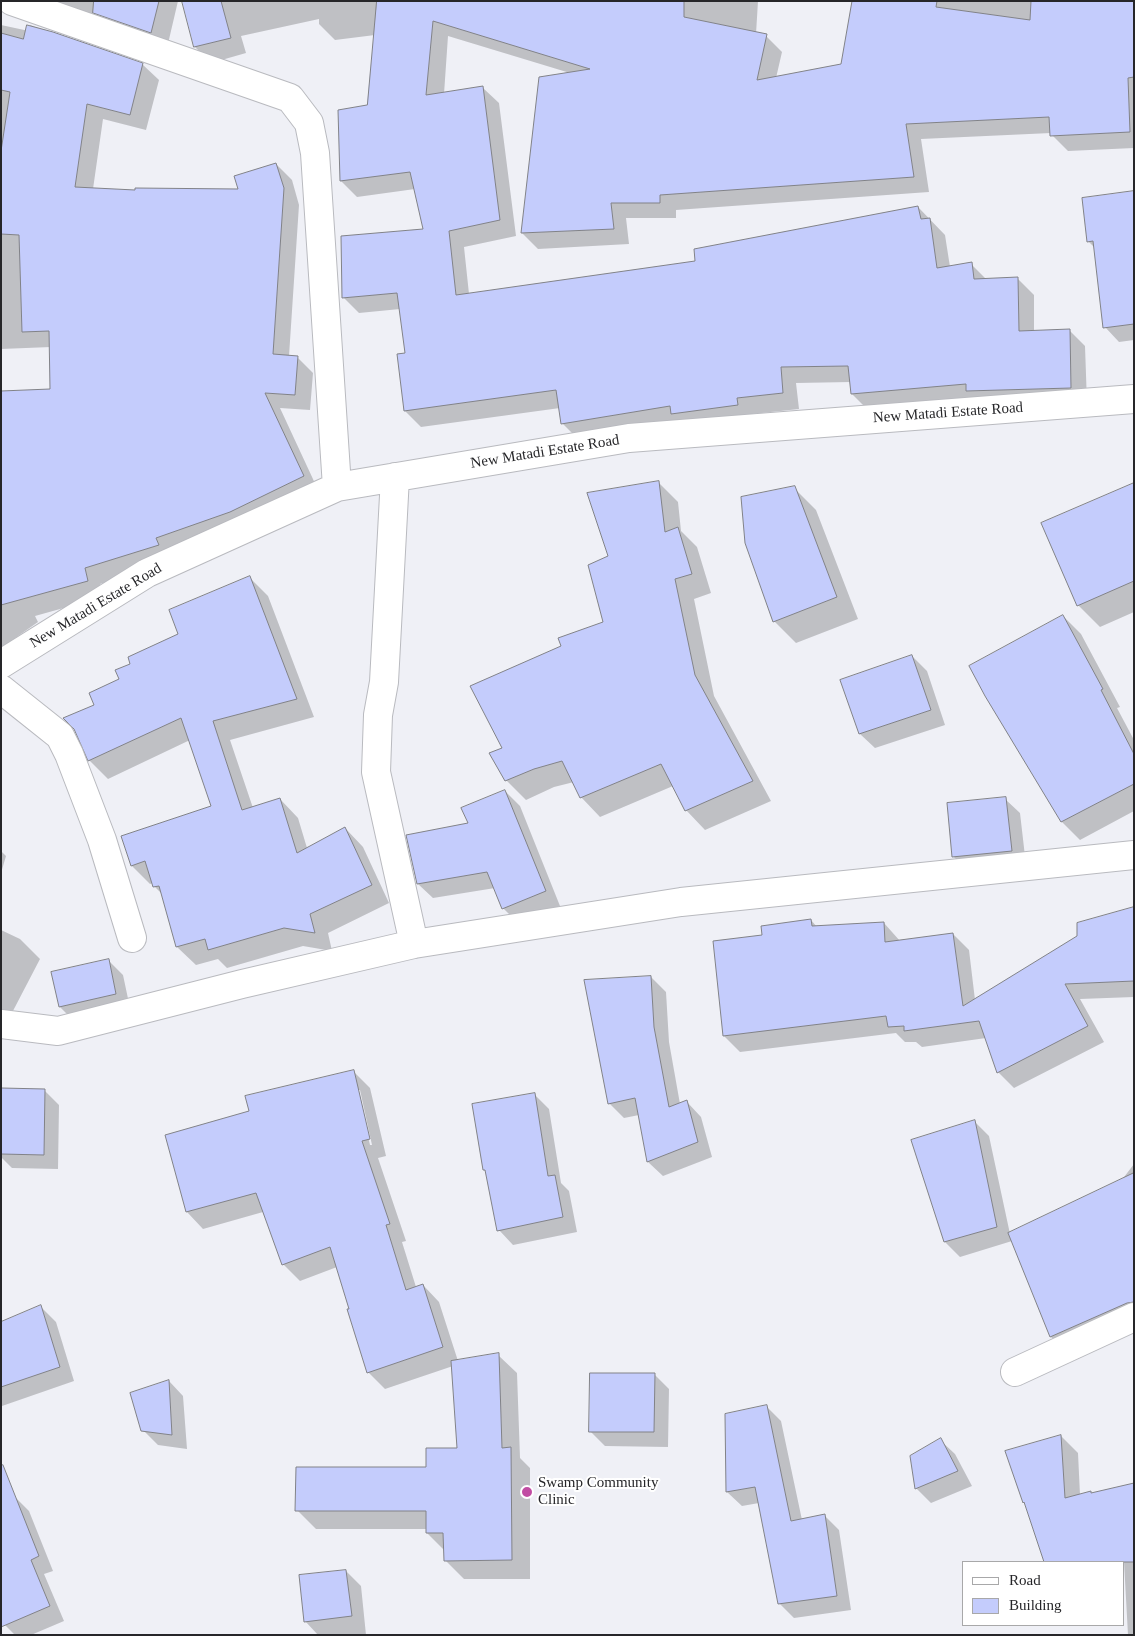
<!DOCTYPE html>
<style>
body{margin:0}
#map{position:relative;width:1135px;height:1636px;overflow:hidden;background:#eff0f6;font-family:Georgia,serif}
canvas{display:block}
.frame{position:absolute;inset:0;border:2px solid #262629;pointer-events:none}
.legend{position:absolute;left:962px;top:1561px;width:162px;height:65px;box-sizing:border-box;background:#fff;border:1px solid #a8a8a9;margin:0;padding:6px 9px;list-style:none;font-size:15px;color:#262629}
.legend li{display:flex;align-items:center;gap:10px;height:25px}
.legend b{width:25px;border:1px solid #a8a8a9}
</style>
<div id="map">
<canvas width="1135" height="1636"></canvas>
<div class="frame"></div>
<ul class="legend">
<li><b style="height:6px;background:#fff"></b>Road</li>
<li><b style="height:14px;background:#c4ccfc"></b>Building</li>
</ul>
</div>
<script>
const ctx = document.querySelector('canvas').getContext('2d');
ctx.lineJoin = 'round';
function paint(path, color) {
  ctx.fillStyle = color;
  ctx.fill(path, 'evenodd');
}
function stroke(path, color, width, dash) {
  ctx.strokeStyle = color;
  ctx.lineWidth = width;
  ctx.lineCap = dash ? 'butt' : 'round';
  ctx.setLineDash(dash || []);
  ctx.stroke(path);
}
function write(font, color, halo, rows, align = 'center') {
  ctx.font = font + ' Georgia,serif';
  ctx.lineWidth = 4;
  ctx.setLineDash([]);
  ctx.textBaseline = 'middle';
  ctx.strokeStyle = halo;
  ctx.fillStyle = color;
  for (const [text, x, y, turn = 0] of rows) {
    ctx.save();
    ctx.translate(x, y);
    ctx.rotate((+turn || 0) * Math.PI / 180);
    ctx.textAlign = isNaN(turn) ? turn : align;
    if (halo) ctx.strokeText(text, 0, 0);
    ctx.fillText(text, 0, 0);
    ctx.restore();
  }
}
const shadow = new Path2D(`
 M 43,1 L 178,1 L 167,48 Z
 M 183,1 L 758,1 L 756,34 L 766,36 L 782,52 L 776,78 L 842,65 L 854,1 L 1134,1 L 1134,148 L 1068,151 L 1052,135 L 1051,133 L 921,139 L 929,192 L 676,210 L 676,218 L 626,218 L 629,244 L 538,249 L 522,233 L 570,73 L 448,36 L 444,94 L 483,88 L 499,103 L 516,236 L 464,247 L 469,294 L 696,262 L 918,207 L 945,235 L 950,267 L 971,264 L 987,280 L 1018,279 L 1034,295 L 1034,331 L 1069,330 L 1085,346 L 1087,403 L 868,410 L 852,394 L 851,382 L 796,383 L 799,409 L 752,414 L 753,420 L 578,439 L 562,423 L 560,408 L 421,427 L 405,411 L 407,354 L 400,309 L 359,313 L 343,297 L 425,230 L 415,189 L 357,197 L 341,181 L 368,106 L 375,35 L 335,40 L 319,24 L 319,19 L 241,36 L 246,53 L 211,63 L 195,47 Z
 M 1,25 L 29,31 L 30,25 L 142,64 L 159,80 L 146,130 L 103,119 L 93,189 L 136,191 L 240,190 L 276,164 L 292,180 L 299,205 L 289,356 L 297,357 L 313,373 L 310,410 L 280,408 L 319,492 L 174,561 L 100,584 L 103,597 L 35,616 L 38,622 L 1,648 L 1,392 L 52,391 L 51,347 L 1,349 Z
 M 1134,192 L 1134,340 L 1119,342 L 1105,327 L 1095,248 L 1088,241 Z
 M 658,482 L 678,502 L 681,531 L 697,547 L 711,593 L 694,599 L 714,696 L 771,801 L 705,830 L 686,810 L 673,786 L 600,817 L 581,797 L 574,782 L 554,787 L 526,800 L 506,780 L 503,748 L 563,647 L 605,622 L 610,557 Z
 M 1134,484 L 1134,612 L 1100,627 L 1078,605 Z
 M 794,488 L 816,510 L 858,619 L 796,643 L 774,621 Z
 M 250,578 L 268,596 L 314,717 L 230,740 L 253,808 L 280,799 L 298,818 L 307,848 L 345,828 L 363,847 L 389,903 L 328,933 L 332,951 L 303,946 L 227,968 L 218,959 L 196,965 L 177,947 L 163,895 L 155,887 L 153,883 L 150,884 L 132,866 L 122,837 L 213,807 L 190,740 L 108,779 L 89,760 L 96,705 L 120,679 L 132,664 L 179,635 Z
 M 1063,616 L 1081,634 L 1120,707 L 1117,708 L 1134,740 L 1134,811 L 1080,840 L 1062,822 L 986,696 Z
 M 912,656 L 927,671 L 945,725 L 875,748 L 860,734 Z
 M 505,791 L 520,806 L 560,906 L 518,923 L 503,908 L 495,888 L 433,898 L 418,884 L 469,824 Z
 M 1005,799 L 1020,813 L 1026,865 L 968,871 L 953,856 Z
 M 1,851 L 6,856 L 1,873 Z
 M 1134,908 L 1134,997 L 1080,999 L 1104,1042 L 1014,1088 L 998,1072 L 986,1038 L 922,1047 L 916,1042 L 905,1042 L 896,1033 L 740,1052 L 724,1036 L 763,936 L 811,920 L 817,927 L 884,923 L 900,941 L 953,934 L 969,950 L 975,1000 Z
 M 1,930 L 20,939 L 40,959 L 2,1032 Z
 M 108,960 L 123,975 L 130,1008 L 75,1022 L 60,1007 L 52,973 Z
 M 651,977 L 666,992 L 669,1042 L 680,1104 L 687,1102 L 701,1117 L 712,1157 L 663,1176 L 648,1162 L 639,1115 L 624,1118 L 609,1103 Z
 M 354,1072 L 370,1088 L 386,1156 L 378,1158 L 406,1241 L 402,1242 L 416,1287 L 423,1285 L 439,1302 L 458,1361 L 498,1355 L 517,1373 L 520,1458 L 530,1468 L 530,1579 L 464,1579 L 445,1560 L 445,1551 L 427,1533 L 427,1529 L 316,1529 L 297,1510 L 427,1468 L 458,1449 L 453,1366 L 385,1389 L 368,1372 L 337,1267 L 300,1281 L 283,1264 L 263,1212 L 203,1229 L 187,1212 L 250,1112 ZM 357,1090 L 360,1090 L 372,1145 L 370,1145 Z
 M 1,1090 L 44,1090 L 59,1105 L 58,1169 L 12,1168 L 1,1157 Z
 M 534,1094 L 549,1109 L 561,1183 L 569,1191 L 577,1232 L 513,1245 L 499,1230 L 487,1173 L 484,1170 Z
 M 974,1121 L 989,1136 L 1010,1234 L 1121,1181 L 1134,1164 L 1134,1323 L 1067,1353 L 1051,1337 L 1012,1241 L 960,1257 L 945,1242 L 913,1141 Z
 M 41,1307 L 56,1322 L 74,1381 L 2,1406 L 1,1323 Z
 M 654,1374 L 669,1389 L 668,1447 L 605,1446 L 590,1431 Z
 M 169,1381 L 183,1396 L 187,1449 L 158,1445 L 143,1430 Z
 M 767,1407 L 781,1421 L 802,1520 L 824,1515 L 839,1530 L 851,1610 L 794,1618 L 779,1603 L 759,1503 L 742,1506 L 727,1492 Z
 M 1061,1436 L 1078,1453 L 1080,1495 L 1090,1492 L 1092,1494 L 1134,1484 L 1134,1635 L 1128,1635 L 1124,1562 L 1045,1562 L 1026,1504 Z
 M 940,1440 L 955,1454 L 972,1486 L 931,1503 L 916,1488 Z
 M 14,1496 L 29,1511 L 53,1571 L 44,1574 L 64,1621 L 31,1635 L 15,1635 L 5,1625 Z
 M 346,1571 L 361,1586 L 366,1635 L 318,1635 L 305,1621 Z`);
const building = new Path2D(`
 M 94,1 L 159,1 L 151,33 L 93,13 Z
 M 182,1 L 221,1 L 231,38 L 194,47 Z
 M 377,1 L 684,1 L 684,17 L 767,34 L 757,80 L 841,64 L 852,1 L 937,1 L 936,7 L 1030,20 L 1031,1 L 1134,1 L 1134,77 L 1128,78 L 1130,132 L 1050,136 L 1049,117 L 906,124 L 914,177 L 660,195 L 660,203 L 611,203 L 614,229 L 521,233 L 539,77 L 590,69 L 433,21 L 426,95 L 483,86 L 500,220 L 449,231 L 456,295 L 695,261 L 694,249 L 918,206 L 921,219 L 930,218 L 937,268 L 972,262 L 974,279 L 1018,277 L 1019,331 L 1070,329 L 1071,388 L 966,391 L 966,384 L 851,394 L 848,366 L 781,367 L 783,393 L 737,398 L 738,405 L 671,414 L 670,406 L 561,424 L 556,390 L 404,411 L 397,354 L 405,353 L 397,293 L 342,298 L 341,236 L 423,229 L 410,172 L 340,181 L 338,110 L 367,105 Z
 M 27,25 L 53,32 L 143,63 L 130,115 L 87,104 L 75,187 L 135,190 L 135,188 L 238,189 L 234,176 L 276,163 L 284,188 L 273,354 L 298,356 L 295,395 L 265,393 L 304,476 L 230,512 L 156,538 L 159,545 L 85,568 L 88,581 L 1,605 L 1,391 L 50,389 L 49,331 L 22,332 L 19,235 L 1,234 L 1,151 L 10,92 L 1,90 L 1,33 L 23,39 Z
 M 1134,191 L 1134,324 L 1103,328 L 1093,241 L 1087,242 L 1082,198 Z
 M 659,481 L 665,532 L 678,527 L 692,574 L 675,579 L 695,675 L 753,781 L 685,811 L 661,764 L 580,798 L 562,761 L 534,769 L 505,781 L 489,753 L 502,748 L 470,686 L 561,646 L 558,638 L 603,622 L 588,565 L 608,556 L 587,493 Z
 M 1134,483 L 1134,581 L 1077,606 L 1041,523 Z
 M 795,486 L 837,597 L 773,622 L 745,543 L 741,497 Z
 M 250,576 L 297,699 L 213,721 L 242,810 L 280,798 L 297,853 L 345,827 L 372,885 L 310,914 L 315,933 L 284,928 L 208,950 L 205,939 L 176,947 L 159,886 L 153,887 L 145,861 L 131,866 L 121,836 L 211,806 L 181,718 L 88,761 L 74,729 L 63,718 L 94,705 L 89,693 L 119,679 L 115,670 L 130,664 L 128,657 L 178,634 L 169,610 Z
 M 1063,615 L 1103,689 L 1101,690 L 1134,754 L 1134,784 L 1061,822 L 985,696 L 969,666 Z
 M 912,655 L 931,710 L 859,734 L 840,680 Z
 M 505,790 L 546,891 L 502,909 L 487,872 L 417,884 L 406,835 L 468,823 L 461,808 Z
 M 1006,797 L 1012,851 L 952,857 L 947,803 Z
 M 1134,907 L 1134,981 L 1065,984 L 1088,1026 L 997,1073 L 979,1021 L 904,1031 L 904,1026 L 888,1027 L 886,1016 L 723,1036 L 713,941 L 762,935 L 761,926 L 811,919 L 812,926 L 884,922 L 885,942 L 953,933 L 963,1006 L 1077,936 L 1077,923 Z
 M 109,959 L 116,994 L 59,1007 L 51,972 Z
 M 651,976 L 654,1027 L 669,1107 L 687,1100 L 698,1142 L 647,1162 L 635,1098 L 608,1104 L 584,980 Z
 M 354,1070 L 370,1139 L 362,1141 L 390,1224 L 386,1225 L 406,1290 L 423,1284 L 443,1347 L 367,1373 L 347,1309 L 349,1309 L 330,1247 L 282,1265 L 256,1193 L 186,1212 L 165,1135 L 249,1111 L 245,1096 Z
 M 1,1088 L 45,1089 L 44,1155 L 1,1154 Z
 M 535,1093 L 548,1176 L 555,1175 L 563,1217 L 497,1231 L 485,1170 L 483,1170 L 472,1104 Z
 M 975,1120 L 997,1227 L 944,1242 L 911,1140 Z
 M 1134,1173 L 1134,1302 L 1127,1303 L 1050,1337 L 1008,1233 Z
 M 41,1305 L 60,1367 L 1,1387 L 1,1322 Z
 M 499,1353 L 502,1448 L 511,1447 L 512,1560 L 444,1561 L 443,1533 L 426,1533 L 426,1511 L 295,1511 L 296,1467 L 426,1467 L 426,1448 L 457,1448 L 451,1361 Z
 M 590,1373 L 655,1373 L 654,1432 L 589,1432 Z
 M 169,1380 L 172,1435 L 141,1431 L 130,1393 Z
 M 767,1405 L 791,1521 L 825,1514 L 837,1596 L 778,1604 L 755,1487 L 726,1492 L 725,1414 Z
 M 1061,1435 L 1065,1498 L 1091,1491 L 1091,1493 L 1134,1483 L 1134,1562 L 1044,1562 L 1024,1502 L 1023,1503 L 1005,1451 Z
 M 941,1438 L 958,1471 L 915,1489 L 910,1456 Z
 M 3,1465 L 39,1556 L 31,1560 L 50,1606 L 1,1627 L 1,1466 Z
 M 346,1570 L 352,1616 L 304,1622 L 299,1575 Z`);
const minor = new Path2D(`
 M 12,1 L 290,98 L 309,123 L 315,153 L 337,487
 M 395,477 L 384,682 L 378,715 L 376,772 L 414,944
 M 1,664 L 147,573 L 337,487 L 629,438 L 1134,399
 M 1,689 L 60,736 L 69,754 L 102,840 L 132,938
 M 1,1024 L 58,1031 L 242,984 L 414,944 L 681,902 L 1134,855
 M 1015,1372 L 1134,1317`);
const markers = [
 [527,1492,6,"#c14ca3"]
];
const streetNames = [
 ["New Matadi Estate Road",948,413,-4],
 ["New Matadi Estate Road",545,452,-9],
 ["New Matadi Estate Road",96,606,-31]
];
const poiNames = [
 ["Swamp Community",538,1483],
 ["Clinic",538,1500]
];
paint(shadow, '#0003');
paint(building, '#c4ccfc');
stroke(building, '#818287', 1);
stroke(minor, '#b9babf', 30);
stroke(minor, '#fff', 28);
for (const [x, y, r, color] of markers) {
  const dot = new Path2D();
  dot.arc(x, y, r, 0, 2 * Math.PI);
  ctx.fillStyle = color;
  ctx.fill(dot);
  stroke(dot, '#fff', 2);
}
write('15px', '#262629', '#fff', streetNames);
write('15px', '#262629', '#fff', poiNames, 'left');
</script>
